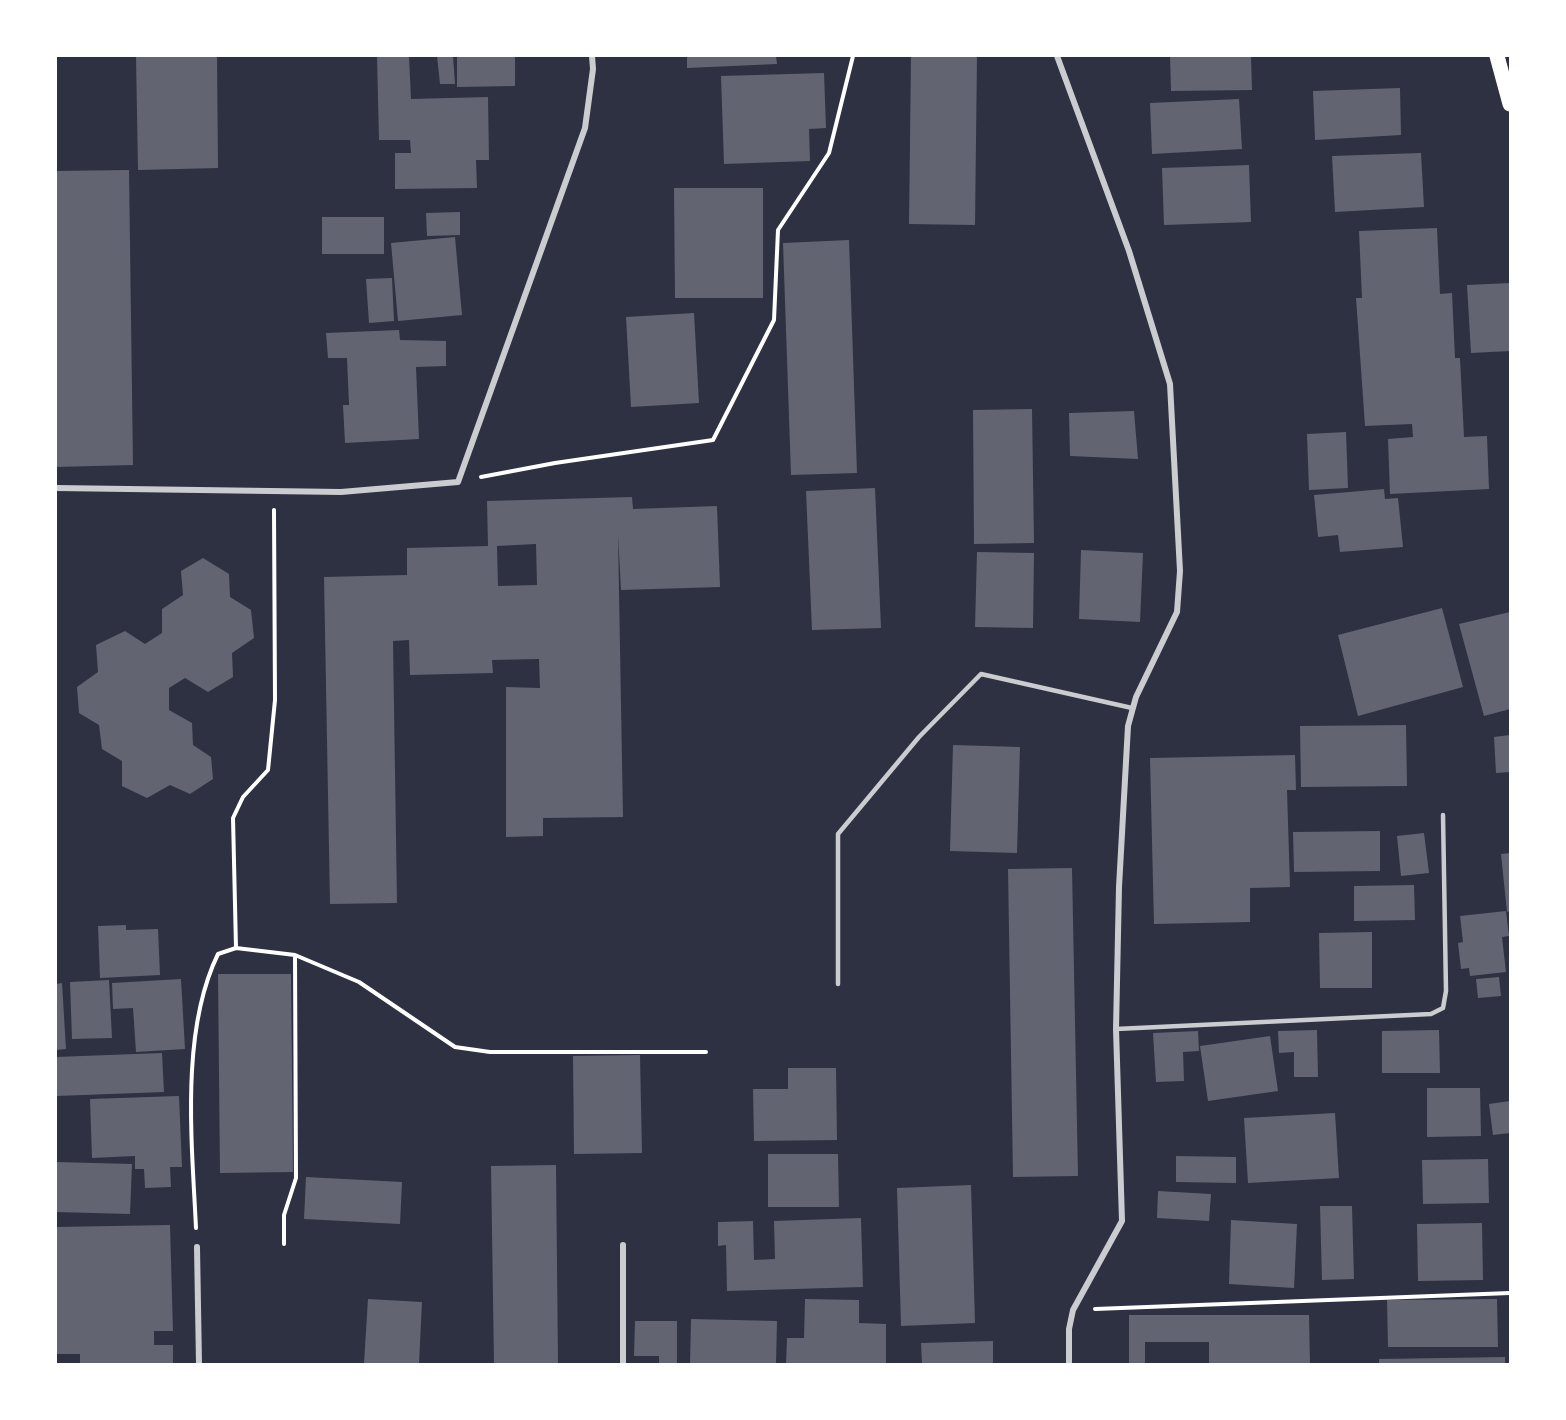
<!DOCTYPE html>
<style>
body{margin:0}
#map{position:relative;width:1566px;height:1420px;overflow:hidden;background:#2d3142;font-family:Lato,sans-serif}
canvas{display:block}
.frame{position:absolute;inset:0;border:57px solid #fff;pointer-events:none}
</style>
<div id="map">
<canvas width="1566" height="1420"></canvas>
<div class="frame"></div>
</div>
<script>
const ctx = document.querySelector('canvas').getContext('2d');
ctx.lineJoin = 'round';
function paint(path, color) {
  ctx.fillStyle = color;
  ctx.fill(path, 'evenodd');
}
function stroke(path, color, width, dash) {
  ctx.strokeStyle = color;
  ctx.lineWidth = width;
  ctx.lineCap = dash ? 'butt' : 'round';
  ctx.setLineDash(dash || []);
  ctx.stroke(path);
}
const building = new Path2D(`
 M 136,56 L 217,56 L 218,168 L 138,170 Z
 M 377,56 L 409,56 L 411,99 L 488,97 L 489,160 L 476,160 L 477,188 L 395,189 L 395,153 L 411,153 L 410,140 L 379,140 Z
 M 437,56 L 453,56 L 455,84 L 440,84 Z
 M 457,56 L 515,56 L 515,86 L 457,87 Z
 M 687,56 L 776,56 L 777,64 L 687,68 Z
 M 911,56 L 977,56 L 975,225 L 909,224 Z
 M 1170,56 L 1251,56 L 1252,90 L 1171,91 Z
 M 824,73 L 826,128 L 809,129 L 810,161 L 724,164 L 721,76 Z
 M 1400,88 L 1401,135 L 1315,140 L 1313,91 Z
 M 1239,99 L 1242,149 L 1152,154 L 1150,103 Z
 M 1421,153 L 1424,207 L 1335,212 L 1332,156 Z
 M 1249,165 L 1251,222 L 1164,225 L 1162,168 Z
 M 129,170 L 133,465 L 56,467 L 56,171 Z
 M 674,188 L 763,188 L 763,298 L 675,298 Z
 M 460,212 L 460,235 L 427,236 L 426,213 Z
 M 322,217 L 384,217 L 384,254 L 322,254 Z
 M 1437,228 L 1440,294 L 1452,293 L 1455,358 L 1460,358 L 1464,437 L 1487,436 L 1489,489 L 1390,494 L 1388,439 L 1413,437 L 1412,424 L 1365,426 L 1356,298 L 1362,298 L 1359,231 Z
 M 455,237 L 462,315 L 398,321 L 391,243 Z
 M 849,240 L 857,473 L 791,475 L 783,243 Z
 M 392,278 L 394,321 L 369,323 L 366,279 Z
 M 1510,283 L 1510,351 L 1471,353 L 1467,285 Z
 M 694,313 L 699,403 L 631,407 L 626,317 Z
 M 399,330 L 400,340 L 446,341 L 446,366 L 416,367 L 419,439 L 345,443 L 343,405 L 349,405 L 347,358 L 328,358 L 326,333 Z
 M 1032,409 L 1034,543 L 974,544 L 973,410 Z
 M 1134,411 L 1138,459 L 1070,456 L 1069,413 Z
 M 1346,432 L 1348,488 L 1309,490 L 1307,434 Z
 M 875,488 L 881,628 L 812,630 L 806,491 Z
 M 1384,489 L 1385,499 L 1398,498 L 1403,547 L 1340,552 L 1338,535 L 1318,537 L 1314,495 Z
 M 632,497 L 633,509 L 717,506 L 720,587 L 621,590 L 618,535 L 623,817 L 543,818 L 543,836 L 506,837 L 506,687 L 540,688 L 539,659 L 492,660 L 493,673 L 410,675 L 409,640 L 393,641 L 397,903 L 330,904 L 324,577 L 407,575 L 407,548 L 488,546 L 487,501 ZM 536,544 L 537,585 L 498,586 L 497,546 Z
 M 1081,550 L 1143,553 L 1140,622 L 1079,619 Z
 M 977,552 L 1034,553 L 1033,628 L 975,627 Z
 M 203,558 L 229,574 L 230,597 L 251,610 L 254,638 L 232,653 L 233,677 L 208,692 L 185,678 L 169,688 L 169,710 L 192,723 L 193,745 L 211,757 L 213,779 L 190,794 L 170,785 L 147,798 L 122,786 L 122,761 L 102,749 L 99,725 L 79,713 L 77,687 L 98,672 L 96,645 L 125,631 L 145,644 L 162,633 L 162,609 L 183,595 L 181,571 Z
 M 1442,608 L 1463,687 L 1358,716 L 1338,635 Z
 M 1510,612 L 1510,709 L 1484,716 L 1459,624 Z
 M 1406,725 L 1407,786 L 1301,787 L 1300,726 Z
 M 1510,735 L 1510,772 L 1496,773 L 1494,737 Z
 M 953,745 L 1020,747 L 1017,853 L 950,851 Z
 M 1295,755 L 1296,790 L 1287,790 L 1290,887 L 1250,888 L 1250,922 L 1154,924 L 1150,758 Z
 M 1380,831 L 1380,871 L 1294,872 L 1293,832 Z
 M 1424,833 L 1429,873 L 1401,876 L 1397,836 Z
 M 1510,853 L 1510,911 L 1507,912 L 1501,854 Z
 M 1072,868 L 1078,1176 L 1013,1177 L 1008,869 Z
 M 1414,885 L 1415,920 L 1354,921 L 1354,886 Z
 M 1506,911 L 1509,936 L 1502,937 L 1506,972 L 1470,976 L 1469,968 L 1461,969 L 1458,943 L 1463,942 L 1460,916 Z
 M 126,925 L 126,930 L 158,929 L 160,975 L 100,978 L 98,926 Z
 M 1372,932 L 1372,988 L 1320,988 L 1319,933 Z
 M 218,974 L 291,974 L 293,1172 L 220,1173 Z
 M 1499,977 L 1501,996 L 1478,998 L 1476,979 Z
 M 181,979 L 185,1049 L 136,1052 L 133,1008 L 113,1009 L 112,983 Z
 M 109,980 L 112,1038 L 72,1039 L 70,982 Z
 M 62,983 L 66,1049 L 56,1050 L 56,984 Z
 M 1317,1030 L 1318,1077 L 1294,1077 L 1294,1052 L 1279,1053 L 1278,1031 Z
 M 1439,1030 L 1440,1073 L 1382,1073 L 1382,1031 Z
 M 1198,1031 L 1199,1051 L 1183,1052 L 1184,1081 L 1156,1082 L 1153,1033 Z
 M 1270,1036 L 1278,1091 L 1208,1101 L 1200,1046 Z
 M 162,1053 L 164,1092 L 56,1096 L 56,1057 Z
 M 640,1055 L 642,1153 L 574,1154 L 573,1056 Z
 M 788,1068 L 836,1068 L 837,1140 L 754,1141 L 753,1089 L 788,1089 Z
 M 1427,1088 L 1480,1088 L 1481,1136 L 1427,1137 Z
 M 179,1096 L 182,1167 L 170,1167 L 171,1187 L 145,1188 L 144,1169 L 135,1169 L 135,1156 L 92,1158 L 90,1099 Z
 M 1510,1101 L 1510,1133 L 1493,1135 L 1489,1104 Z
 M 1335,1113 L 1339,1178 L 1248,1183 L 1244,1118 Z
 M 768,1154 L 838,1154 L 839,1207 L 768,1207 Z
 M 1176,1156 L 1236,1157 L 1236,1183 L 1176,1182 Z
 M 1488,1159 L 1489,1203 L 1423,1204 L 1422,1160 Z
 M 56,1162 L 132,1164 L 130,1214 L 56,1212 Z
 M 556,1165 L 558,1364 L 494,1364 L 491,1166 Z
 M 306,1177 L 402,1182 L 400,1224 L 304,1219 Z
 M 971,1185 L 975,1323 L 901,1326 L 897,1188 Z
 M 1158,1191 L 1211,1194 L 1209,1221 L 1157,1218 Z
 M 1320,1206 L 1352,1206 L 1354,1279 L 1322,1280 Z
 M 861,1218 L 863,1287 L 727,1291 L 726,1245 L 718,1246 L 718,1222 L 753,1221 L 754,1260 L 775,1259 L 774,1221 Z
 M 1231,1220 L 1297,1224 L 1294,1288 L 1229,1284 Z
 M 1482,1223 L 1483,1280 L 1418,1281 L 1417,1224 Z
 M 170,1225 L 173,1331 L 154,1331 L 154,1345 L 173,1345 L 173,1364 L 80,1364 L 80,1354 L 57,1354 L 56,1227 Z
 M 368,1299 L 422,1302 L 419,1364 L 364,1363 Z
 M 805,1299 L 859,1300 L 859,1323 L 886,1324 L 886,1364 L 786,1364 L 787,1338 L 804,1338 Z
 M 1497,1299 L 1498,1347 L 1388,1347 L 1387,1300 Z
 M 1129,1315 L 1309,1315 L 1310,1364 L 1209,1364 L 1209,1342 L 1145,1342 L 1145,1364 L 1129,1364 Z
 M 691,1319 L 777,1321 L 776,1364 L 690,1364 Z
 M 635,1321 L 677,1321 L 677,1364 L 659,1364 L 659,1356 L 634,1356 Z
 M 993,1341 L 993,1364 L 922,1364 L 921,1343 Z
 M 1505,1357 L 1505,1364 L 1379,1364 L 1379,1359 Z`);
const path = new Path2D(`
 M 481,477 L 555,463 L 713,440 L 774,320 L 778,230 L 829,153 L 853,56
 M 236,948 L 233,818 L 243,797 L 268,770 L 275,700 L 274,510
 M 196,1228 C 192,1143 180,1032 218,954 L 236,948 L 295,955 L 359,982 L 455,1047 L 490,1052 L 706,1052
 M 284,1244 L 284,1215 L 296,1178 L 295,956
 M 1095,1309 L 1510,1293`);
const service = new Path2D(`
 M 838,984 L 838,834 L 919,737 L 981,674 L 1132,708
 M 1116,1029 L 1431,1014 L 1443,1008 L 1446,991 L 1443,815`);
const minor = new Path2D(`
 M 1057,56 L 1129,251 L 1170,384 L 1180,571 L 1177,612 L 1136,697 L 1128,726 L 1119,887 L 1116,1029 L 1122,1221 L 1073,1310 L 1069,1329 L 1069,1364
 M 56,488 L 341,492 L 458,482 L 585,128 L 593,69 L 592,56
 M 197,1247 L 199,1364
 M 623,1364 L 623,1245`);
const primary = new Path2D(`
 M 1497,56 L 1510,104`);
paint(building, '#626471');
stroke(path, '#fff', 4);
stroke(service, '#caccd0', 4.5);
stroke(minor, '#caccd0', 6);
stroke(primary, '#fff', 15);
</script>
